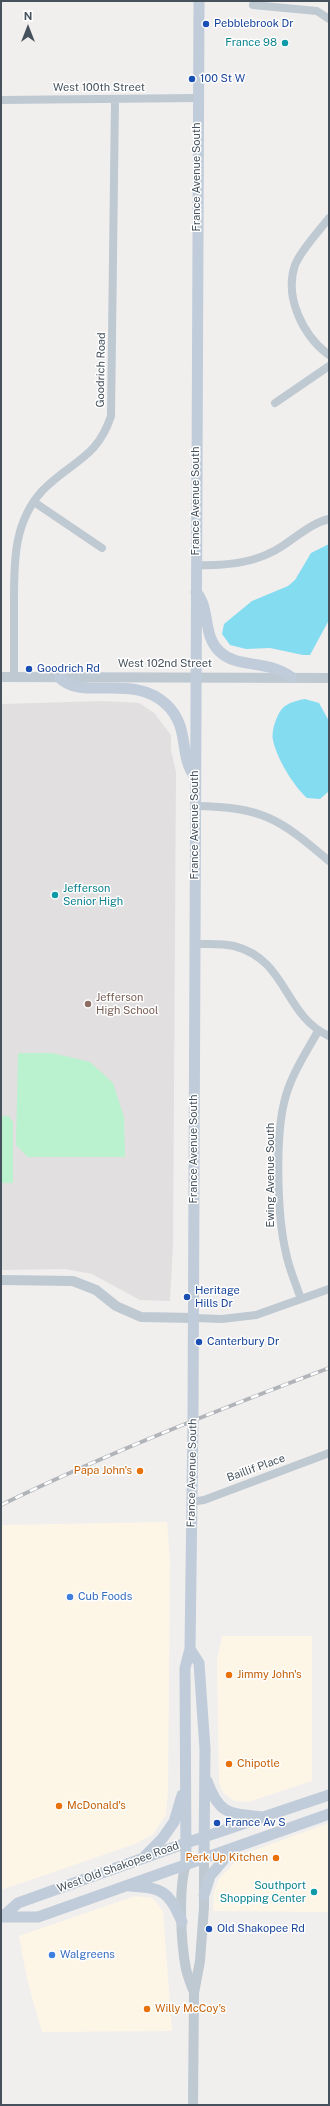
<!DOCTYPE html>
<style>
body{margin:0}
#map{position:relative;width:330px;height:2106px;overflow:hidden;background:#f1eeee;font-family:"Public Sans",sans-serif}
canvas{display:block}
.frame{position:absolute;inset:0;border:2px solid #45525d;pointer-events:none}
.north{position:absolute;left:8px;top:8px;width:40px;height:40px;-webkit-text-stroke:3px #fff;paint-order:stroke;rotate:0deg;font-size:11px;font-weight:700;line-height:16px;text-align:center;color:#45525d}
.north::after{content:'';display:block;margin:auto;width:14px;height:18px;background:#45525d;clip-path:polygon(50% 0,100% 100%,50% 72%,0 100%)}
</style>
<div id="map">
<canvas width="330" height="2106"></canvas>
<div class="frame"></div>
<div class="north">N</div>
</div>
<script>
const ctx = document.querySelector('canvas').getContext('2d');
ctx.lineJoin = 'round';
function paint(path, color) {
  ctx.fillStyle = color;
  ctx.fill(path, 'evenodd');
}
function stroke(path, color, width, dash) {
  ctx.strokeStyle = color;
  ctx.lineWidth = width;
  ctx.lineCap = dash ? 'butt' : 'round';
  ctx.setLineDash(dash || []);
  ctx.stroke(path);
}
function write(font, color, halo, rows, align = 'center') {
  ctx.font = font + ' "Public Sans",sans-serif';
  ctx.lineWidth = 3;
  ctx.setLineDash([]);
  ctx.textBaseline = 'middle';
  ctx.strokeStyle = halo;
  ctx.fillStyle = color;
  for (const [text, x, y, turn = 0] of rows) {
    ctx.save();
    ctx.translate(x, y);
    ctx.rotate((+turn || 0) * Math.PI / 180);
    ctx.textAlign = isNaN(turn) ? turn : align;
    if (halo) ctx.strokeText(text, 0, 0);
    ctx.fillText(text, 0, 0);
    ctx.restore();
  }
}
const commercial = new Path2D(`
 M 167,1522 L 170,1561 L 168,1791 L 166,1815 L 153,1834 L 135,1844 L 1,1890 L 1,1525 Z
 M 222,1636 L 312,1636 L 312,1781 L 248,1802 L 235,1801 L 224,1794 L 219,1783 L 217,1660 Z
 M 329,1823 L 329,1912 L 213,1911 L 214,1892 L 219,1879 L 237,1860 L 247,1853 Z
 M 135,1896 L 152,1898 L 158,1904 L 163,1911 L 172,2031 L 42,2032 L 27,1979 L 19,1936 Z`);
const education = new Path2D(`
 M 103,701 L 139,703 L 154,713 L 171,735 L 171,750 L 176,772 L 173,1245 L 170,1301 L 140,1300 L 92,1274 L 65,1269 L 1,1270 L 1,704 Z`);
const green = new Path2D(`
 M 18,1053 L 52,1053 L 90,1062 L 113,1083 L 124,1117 L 125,1157 L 28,1157 L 16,1145 Z
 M 1,1116 L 9,1116 L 13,1122 L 13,1183 L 1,1183 Z`);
const water = new Path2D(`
 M 329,544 L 329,620 L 310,655 L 303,655 L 270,648 L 246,649 L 230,645 L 222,634 L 224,624 L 252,601 L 288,586 L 295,580 L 311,553 Z
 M 305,699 L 319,703 L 329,721 L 329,791 L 320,799 L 307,798 C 293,785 277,759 273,740 C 271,731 277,712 285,706 C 291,702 298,700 305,699 Z`);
const minor = new Path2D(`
 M 253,5 L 317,11 L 329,19
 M 1,100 L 198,98
 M 329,218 C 319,231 301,250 295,265 C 284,297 303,336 329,355
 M 275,403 L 329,366
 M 34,502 L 102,548
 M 196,565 C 227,566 258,563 284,545 C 299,535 312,523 329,519
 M 14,677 C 14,653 14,629 14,604 C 14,563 13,522 43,490 C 71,461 97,459 111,416 L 115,99
 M 195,806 C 262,807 279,818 329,861
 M 195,944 C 208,944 222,943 234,946 C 288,960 283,1015 329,1036
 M 301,1299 C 296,1284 289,1269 286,1253 C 277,1216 275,1135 285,1099 C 291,1075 306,1053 318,1031
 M 194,1318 L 222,1319 L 256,1315 L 329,1289
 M 191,1502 L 204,1500 L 329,1453`);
const tertiary = new Path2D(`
 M 1,677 L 329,678
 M 1,1280 L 73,1281 L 96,1290 L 116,1306 L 141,1317 L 194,1318
 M 186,1864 C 178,1889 181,1943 186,1969 C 188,1977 191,1985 194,1992
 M 193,2105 L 194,1993 L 200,1961 L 204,1907 L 204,1858`);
const secondary = new Path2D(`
 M 196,592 C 211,609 202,634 219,651 C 237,669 267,659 291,677
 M 59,677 C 81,702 134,672 167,705 C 191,729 178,755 195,777
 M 190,1649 L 199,1663 L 205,1749 L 204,1858
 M 207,1781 C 220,1816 229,1813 262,1817
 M 145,1856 L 162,1839 L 174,1822 L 182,1795
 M 186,1864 L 185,1668 L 190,1649 L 193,1420 L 199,1
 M 130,1886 C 164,1888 168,1891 182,1922
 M 204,1895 L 210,1876 L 233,1849
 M 1,1917 L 38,1917 L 329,1814
 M 2,1917 L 18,1903 L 186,1843 L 329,1795`);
const rail = new Path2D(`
 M 1,1505 C 108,1453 218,1410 329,1368`);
const markers = [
 [206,24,4,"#1a4fb4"],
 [285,43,4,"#0f9aa8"],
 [192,79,4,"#1a4fb4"],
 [29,669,4,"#1a4fb4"],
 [55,895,4,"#0f9aa8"],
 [88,1004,4,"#8d6e63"],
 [187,1297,4,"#1a4fb4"],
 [199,1342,4,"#1a4fb4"],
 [140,1471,4,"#e8710a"],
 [70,1597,4,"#3f7fe0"],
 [229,1675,4,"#e8710a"],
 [229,1764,4,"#e8710a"],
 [59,1806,4,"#e8710a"],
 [217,1823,4,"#1a4fb4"],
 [276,1858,4,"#e8710a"],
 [314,1892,4,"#0f9aa8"],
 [209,1929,4,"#1a4fb4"],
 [52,1955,4,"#3f7fe0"],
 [147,2009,4,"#e8710a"]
];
const transitNames = [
 ["Pebblebrook Dr",214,24],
 ["100 St W",200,79],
 ["Goodrich Rd",37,669],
 ["Heritage",195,1291],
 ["Hills Dr",195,1304],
 ["Canterbury Dr",207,1342],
 ["France Av S",225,1823],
 ["Old Shakopee Rd",217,1929]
];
const cultureNames = [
 ["France 98",277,43],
 ["Jefferson",63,889,"left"],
 ["Senior High",63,902,"left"],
 ["Southport",306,1886],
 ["Shopping Center",306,1899]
];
const streetNames = [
 ["West 100th Street",99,88],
 ["France Avenue South",197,177,-90],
 ["Goodrich Road",101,370,-89],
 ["France Avenue South",196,501,-90],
 ["West 102nd Street",165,664],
 ["France Avenue South",195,825,-90],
 ["France Avenue South",194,1149,-90],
 ["Ewing Avenue South",271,1175,-90],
 ["Baillif Place",256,1468,-20],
 ["France Avenue South",192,1473,-89],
 ["West Old Shakopee Road",118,1867,-20]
];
const educationNames = [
 ["Jefferson",96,998],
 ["High School",96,1011]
];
const foodNames = [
 ["Papa John's",132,1471,"right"],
 ["Jimmy John's",237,1675],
 ["Chipotle",237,1764],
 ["McDonald's",67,1806],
 ["Perk Up Kitchen",268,1858,"right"],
 ["Willy McCoy's",155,2009]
];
const shopNames = [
 ["Cub Foods",78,1597],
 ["Walgreens",60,1955]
];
paint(commercial, '#fdf6e7');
paint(education, '#e2dfe0');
paint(green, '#baf2cf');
paint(water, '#84dcf1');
stroke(minor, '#bec9d2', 8);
stroke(tertiary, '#bec9d2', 10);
stroke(secondary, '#c0ccd9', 11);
stroke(rail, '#b0b4b9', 4);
stroke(rail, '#fff', 2.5, [8]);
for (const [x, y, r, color] of markers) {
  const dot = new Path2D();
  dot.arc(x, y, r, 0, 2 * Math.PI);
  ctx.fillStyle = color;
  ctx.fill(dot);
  stroke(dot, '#fff', 1.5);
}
write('11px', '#164399', '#fff', transitNames, 'left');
write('11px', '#0d838f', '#fff', cultureNames, 'right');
write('11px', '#45525d', '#fff', streetNames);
write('11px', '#785e54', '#fff', educationNames, 'left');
write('11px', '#c56008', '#fff', foodNames, 'left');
write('11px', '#366cbe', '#fff', shopNames, 'left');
</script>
